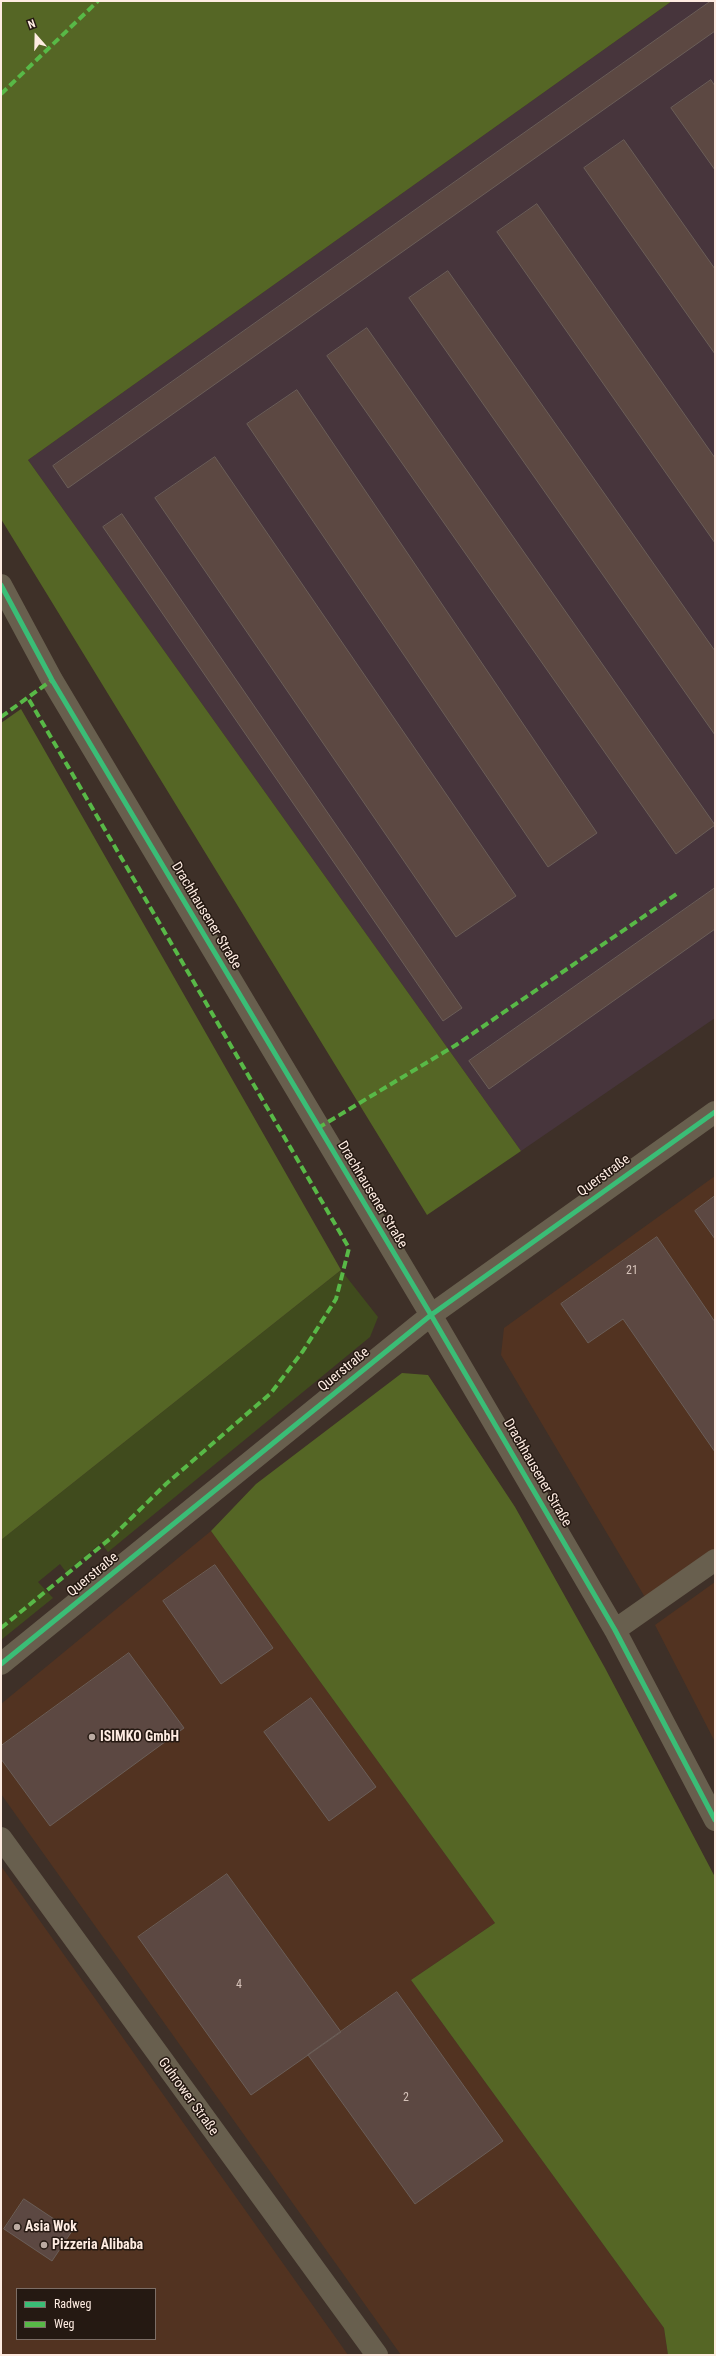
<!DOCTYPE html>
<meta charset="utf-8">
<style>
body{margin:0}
#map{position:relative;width:716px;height:2356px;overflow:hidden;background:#3e3028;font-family:"Roboto Condensed",sans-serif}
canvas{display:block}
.frame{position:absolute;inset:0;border:2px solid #feece2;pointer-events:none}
.legend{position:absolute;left:16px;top:2288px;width:140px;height:52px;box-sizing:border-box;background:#251912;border:1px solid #7c6d65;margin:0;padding:5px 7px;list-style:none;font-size:12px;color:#feece2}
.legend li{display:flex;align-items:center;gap:8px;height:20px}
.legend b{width:20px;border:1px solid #7c6d65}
.north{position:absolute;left:16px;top:16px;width:40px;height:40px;-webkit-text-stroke:3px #251912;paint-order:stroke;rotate:340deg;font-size:11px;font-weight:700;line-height:16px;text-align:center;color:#feece2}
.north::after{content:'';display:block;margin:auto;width:14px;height:18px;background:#feece2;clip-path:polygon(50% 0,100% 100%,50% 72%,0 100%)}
</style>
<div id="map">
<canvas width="716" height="2356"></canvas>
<div class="frame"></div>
<ul class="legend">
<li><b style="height:5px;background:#3abd76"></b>Radweg</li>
<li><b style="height:5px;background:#58b947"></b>Weg</li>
</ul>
<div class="north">N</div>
</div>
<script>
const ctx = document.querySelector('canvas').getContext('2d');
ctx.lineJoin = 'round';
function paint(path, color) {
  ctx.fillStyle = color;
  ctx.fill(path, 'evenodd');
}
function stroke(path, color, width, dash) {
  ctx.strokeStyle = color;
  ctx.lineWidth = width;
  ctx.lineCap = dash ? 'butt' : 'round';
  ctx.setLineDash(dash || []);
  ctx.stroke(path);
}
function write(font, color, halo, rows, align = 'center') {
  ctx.font = font + ' "Roboto Condensed",sans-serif';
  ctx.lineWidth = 3;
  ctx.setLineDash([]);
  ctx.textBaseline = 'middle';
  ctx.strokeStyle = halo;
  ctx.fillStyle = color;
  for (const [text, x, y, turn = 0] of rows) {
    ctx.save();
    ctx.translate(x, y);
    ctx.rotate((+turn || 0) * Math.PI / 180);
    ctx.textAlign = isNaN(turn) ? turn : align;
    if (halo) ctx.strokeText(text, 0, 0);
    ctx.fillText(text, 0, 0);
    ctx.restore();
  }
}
const built = new Path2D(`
 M 715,1176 L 715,1557 L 649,1604 L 501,1355 L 504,1328 Z
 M 211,1531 L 495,1923 L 411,1980 L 664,2328 L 668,2355 L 401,2355 L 1,1794 L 1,1704 Z
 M 715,1582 L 715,1742 L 655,1625 Z
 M 1,1866 L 348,2355 L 1,2355 ZM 17,2289 L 155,2289 L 155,2339 L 17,2339 Z`);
const industrial = new Path2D(`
 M 672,1 L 715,1 L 715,1018 L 521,1151 L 28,460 Z`);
const green = new Path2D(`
 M 341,1270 L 378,1317 L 370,1337 L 108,1552 L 101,1543 L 66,1572 L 60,1564 L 38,1582 L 53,1598 L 1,1640 L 1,1540 Z`);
const forest = new Path2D(`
 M 1,1 L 672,1 L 28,460 L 521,1151 L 427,1215 L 1,519 Z
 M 21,709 L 341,1270 L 1,1540 L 1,723 Z
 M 402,1373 L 428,1375 L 515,1507 L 605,1668 L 715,1877 L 715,2355 L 668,2355 L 664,2328 L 411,1980 L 495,1923 L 211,1531 L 256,1484 Z`);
const building = new Path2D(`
 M 711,1 L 715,1 L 715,31 L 68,488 L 53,466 Z
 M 711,80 L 715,86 L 715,170 L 671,108 Z
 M 624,140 L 715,269 L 715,354 L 584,168 Z
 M 537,204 L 715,458 L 715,543 L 497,232 Z
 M 448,271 L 715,651 L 715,735 L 409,298 Z
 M 367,328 L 715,825 L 676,854 L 327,356 Z
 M 297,390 L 597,833 L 548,867 L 247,424 Z
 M 215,457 L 516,896 L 456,937 L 155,498 Z
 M 122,514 L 462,1008 L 443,1021 L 103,527 Z
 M 715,888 L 715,929 L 489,1089 L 469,1061 Z
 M 715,1196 L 715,1239 L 695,1211 Z
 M 657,1237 L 715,1322 L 715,1452 L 623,1319 L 588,1343 L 561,1304 Z
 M 215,1565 L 273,1648 L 221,1684 L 163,1601 Z
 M 129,1653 L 184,1728 L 50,1826 L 1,1759 L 1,1746 Z
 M 311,1698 L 376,1787 L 329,1821 L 264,1732 Z
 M 227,1874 L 341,2032 L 251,2095 L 138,1937 Z
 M 397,1992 L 503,2141 L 415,2204 L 308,2055 Z
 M 24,2199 L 72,2231 L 52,2261 L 4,2229 Z`);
const minor = new Path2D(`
 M 1,585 L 52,680 L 431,1315 L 615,1630 L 715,1820
 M 615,1630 L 715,1560
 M 1,1664 L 431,1315
 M 1,1838 L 377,2355`);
const tertiary = new Path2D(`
 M 431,1315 L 715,1112`);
const quiet = new Path2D(`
 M 1,94 L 98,1
 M 1,717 L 52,680
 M 318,1128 L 456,1045 L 678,893
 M 1,1628 L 111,1538 L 166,1484 L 271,1393 L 303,1351 L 336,1299 L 349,1248 L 28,698`);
const cycleway = new Path2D(`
 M 1,585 L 52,680 L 431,1315 L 615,1630 L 715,1820
 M 1,1664 L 431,1315 L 715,1112`);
const markers = [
 [92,1737,4,"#bbaaa1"],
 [17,2227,4,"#bbaaa1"],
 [44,2245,4,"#bbaaa1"]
];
const numberNames = [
 ["21",632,1271],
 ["4",239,1985],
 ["2",406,2098]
];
const streetNames = [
 ["Drachhausener Straße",206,916,59],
 ["Querstraße",604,1176,-36],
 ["Drachhausener Straße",372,1195,59],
 ["Querstraße",344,1370,-39],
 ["Drachhausener Straße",537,1473,60],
 ["Querstraße",93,1575,-39],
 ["Guhrower Straße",188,2097,54]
];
const poiNames = [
 ["ISIMKO GmbH",100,1737],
 ["Asia Wok",25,2227],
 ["Pizzeria Alibaba",52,2245]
];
paint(built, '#523321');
paint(industrial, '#47353c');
paint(green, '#404b1d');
paint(forest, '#556625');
paint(building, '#5c4842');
stroke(building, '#6b5e58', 1);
stroke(minor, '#685f4e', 22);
stroke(tertiary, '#685f4e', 22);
stroke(quiet, '#58b947', 4, [8, 4]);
stroke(cycleway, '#3abd76', 5);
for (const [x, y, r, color] of markers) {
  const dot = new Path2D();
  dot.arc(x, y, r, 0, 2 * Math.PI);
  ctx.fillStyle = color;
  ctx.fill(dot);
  stroke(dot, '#251912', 1.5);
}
write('12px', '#d6c3ba', null, numberNames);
write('14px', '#feece2', '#251912', streetNames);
write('bold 14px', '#feece2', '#251912', poiNames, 'left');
</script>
